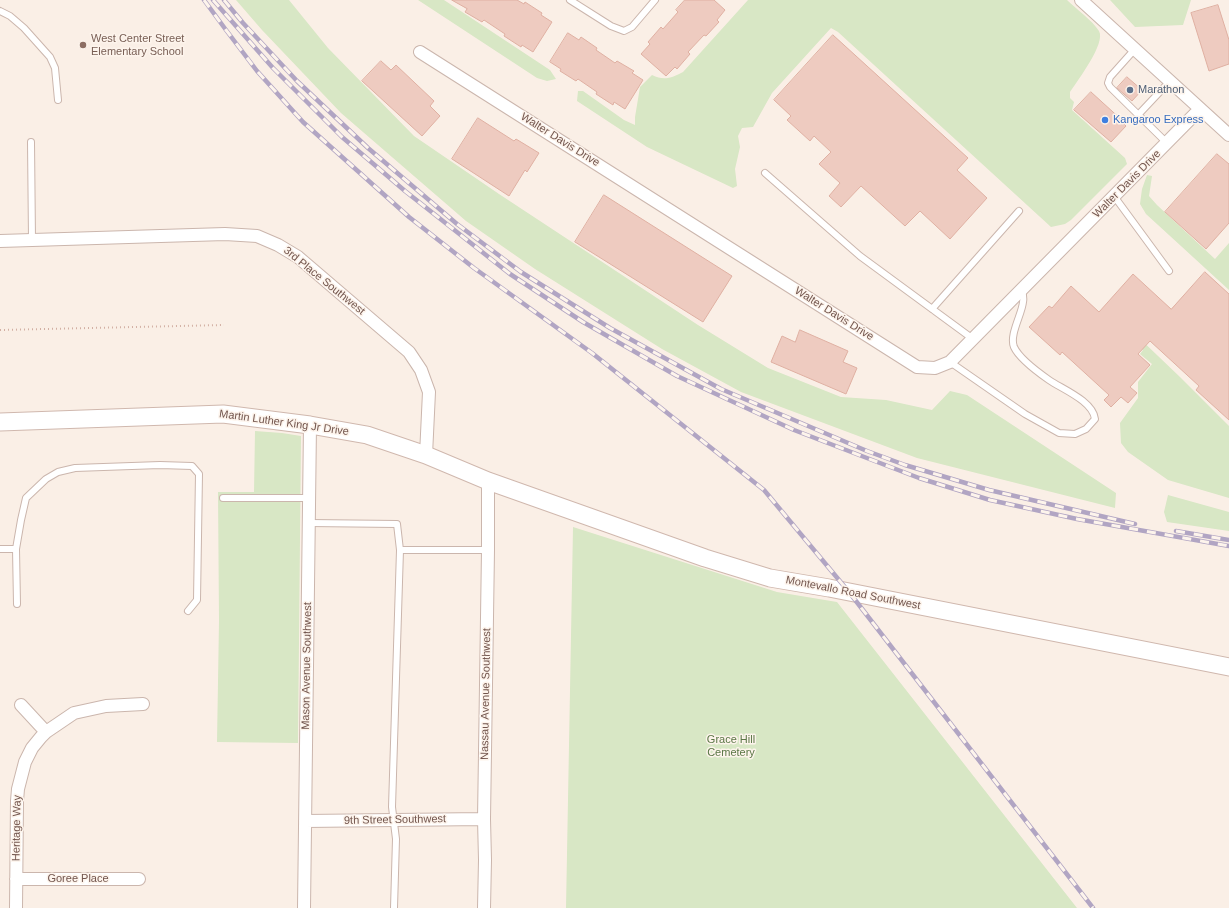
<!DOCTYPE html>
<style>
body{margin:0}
canvas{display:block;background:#faefe6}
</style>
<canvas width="1229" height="908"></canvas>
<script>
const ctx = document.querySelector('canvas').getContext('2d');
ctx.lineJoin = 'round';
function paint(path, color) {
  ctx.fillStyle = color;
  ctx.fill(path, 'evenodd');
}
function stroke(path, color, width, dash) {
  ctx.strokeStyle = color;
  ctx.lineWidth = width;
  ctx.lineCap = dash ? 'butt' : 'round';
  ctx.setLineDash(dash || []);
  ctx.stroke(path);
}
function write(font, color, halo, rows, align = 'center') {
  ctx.font = font + ' Helvetica,sans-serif';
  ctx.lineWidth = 3;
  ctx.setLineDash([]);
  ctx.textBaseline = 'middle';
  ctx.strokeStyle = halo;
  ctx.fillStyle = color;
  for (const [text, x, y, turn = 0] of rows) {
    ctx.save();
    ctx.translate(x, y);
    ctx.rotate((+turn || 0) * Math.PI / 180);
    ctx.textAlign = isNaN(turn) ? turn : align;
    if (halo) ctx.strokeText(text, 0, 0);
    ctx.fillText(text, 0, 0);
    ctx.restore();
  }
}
const green = new Path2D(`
 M 236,0 L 289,0 L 328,48 L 414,136 L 499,194 L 698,325 L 768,368 L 841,397 L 886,400 L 932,410 L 950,391 L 967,395 L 1116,493 L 1115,508 L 917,458 L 741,392 L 662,349 L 535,269 L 466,221 L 341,113 L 262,30 Z
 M 418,0 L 444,0 L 550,70 L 556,79 L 547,81 L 537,78 Z
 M 748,0 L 1067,0 C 1075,8 1093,21 1099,31 C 1106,43 1078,80 1070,92 L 1070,98 L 1074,102 L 1072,110 L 1125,158 L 1127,164 L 1071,220 L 1065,224 L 1051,227 L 838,32 L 831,28 L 772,93 L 753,127 L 742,128 L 738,136 L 740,147 L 735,169 L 737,186 L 733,188 L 647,147 L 577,101 L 578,91 L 583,91 L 624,120 L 635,125 L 635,117 L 640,87 L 652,75 C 664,81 672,78 683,72 Z
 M 1110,0 L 1191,0 L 1183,25 L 1135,27 Z
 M 1147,175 L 1152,176 L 1149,196 L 1157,205 L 1215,259 L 1229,243 L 1229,290 L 1146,214 L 1140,204 L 1142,189 Z
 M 1112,312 L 1180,377 L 1229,426 L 1229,498 L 1168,480 L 1128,452 L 1121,443 L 1120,423 L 1138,398 L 1138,382 L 1152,364 L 1140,354 L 1143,350 L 1107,318 Z
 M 255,431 L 282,433 L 301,436 L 298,743 L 217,742 L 219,621 L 218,492 L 254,492 Z
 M 1168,495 L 1229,512 L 1229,531 L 1167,522 L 1164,512 Z
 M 573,527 L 777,592 L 837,602 L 1077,908 L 566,908 Z`);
const building = new Path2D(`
 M 452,0 L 517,0 L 524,4 L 525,2 L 542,13 L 541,15 L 552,22 L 533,52 L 522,45 L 521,47 L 504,36 L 505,34 L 484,20 L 482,22 L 465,12 L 467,9 Z
 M 685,0 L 714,0 L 725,10 L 717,20 L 719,22 L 706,36 L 704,35 L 688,52 L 690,54 L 677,69 L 675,67 L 666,76 L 641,54 L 650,44 L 648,42 L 661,27 L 663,29 L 678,12 L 676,10 Z
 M 1218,5 L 1229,40 L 1229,64 L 1209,71 L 1191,13 Z
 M 568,33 L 579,40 L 581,37 L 597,48 L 596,50 L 615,63 L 617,61 L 634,71 L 632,73 L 643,80 L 625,109 L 614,102 L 613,105 L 596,94 L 597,92 L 578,79 L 576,81 L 560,71 L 561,69 L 550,62 Z
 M 833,35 L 968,158 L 957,170 L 987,198 L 950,239 L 920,211 L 905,226 L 861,186 L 841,207 L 829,196 L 840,183 L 819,164 L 831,152 L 814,136 L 810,141 L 787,120 L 791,116 L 774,100 Z
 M 381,61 L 391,70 L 396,65 L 434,101 L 430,106 L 440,116 L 422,136 L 362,81 Z
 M 1127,77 L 1142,90 L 1132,101 L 1117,88 Z
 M 1091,92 L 1124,122 L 1123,123 L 1126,126 L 1111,142 L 1074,110 Z
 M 478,118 L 514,141 L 516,139 L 539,153 L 527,172 L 525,170 L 509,196 L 452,159 Z
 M 1217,154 L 1229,164 L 1229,223 L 1206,249 L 1165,212 Z
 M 604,195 L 732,276 L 703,322 L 575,242 Z
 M 1205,272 L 1229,294 L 1229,420 L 1196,390 L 1199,386 L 1150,341 L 1138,354 L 1150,365 L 1130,387 L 1137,393 L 1128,403 L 1121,397 L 1111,407 L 1104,400 L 1109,395 L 1062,352 L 1060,355 L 1029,327 L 1049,306 L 1052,308 L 1071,286 L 1099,312 L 1133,274 L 1171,309 Z
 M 800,330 L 848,351 L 843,362 L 857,368 L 846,394 L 771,362 L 782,336 L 795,342 Z`);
const path = new Path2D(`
 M 0,330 L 224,325`);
const lane = new Path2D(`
 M 570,0 L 611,26 L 624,31 L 632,27 L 655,0
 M 0,11 L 10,16 L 24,28 L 50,57 L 55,68 L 58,100
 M 1135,49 L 1110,77 L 1108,83 L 1110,87 L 1167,143
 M 1138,115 L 1170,81
 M 31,142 L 32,240
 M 765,173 L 860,256 L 973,339
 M 1114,196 L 1169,271
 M 932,309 L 1019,211
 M 950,362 L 1025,414 L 1059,433 L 1075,434 L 1086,429 L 1095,419 C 1093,401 1062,389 1049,380 C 1039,373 1019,358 1014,347 C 1009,335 1022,314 1023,302 C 1024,298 1023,294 1022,290
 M 223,498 L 309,498
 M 309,523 L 397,524 L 400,550 L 392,807 L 396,839 L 394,908
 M 0,549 L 16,549 L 21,520 L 26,498 L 46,479 L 58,472 L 75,468 L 160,465 L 192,466 L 199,474 L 197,600 L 188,611
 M 16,549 L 17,604
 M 400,550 L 488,550`);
const street = new Path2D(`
 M 1081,0 L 1229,135
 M 420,52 L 917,367 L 935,368 L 950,362 L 1200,109
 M 0,241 L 225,234 L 257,236 L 278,245 L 298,257 L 409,352 L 421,370 L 429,392 L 426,455
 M 21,705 L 46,732
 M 305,821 L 484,819
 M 16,879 L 139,879
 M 16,908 L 17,801 L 18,789 L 25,762 L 32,748 L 41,737 L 46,732 L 74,713 L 106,706 L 143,704
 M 304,908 L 310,425
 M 484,908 L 485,860 L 484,819 L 488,550 L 488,481`);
const secondary = new Path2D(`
 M 0,422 L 223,414 L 310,425 L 367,435 L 426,455 L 488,481 L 705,558 L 770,578 L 829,588 L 1229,667`);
const rail = new Path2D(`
 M 204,0 L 226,30 L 257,71 L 303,122 L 409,217 L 474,268 L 592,353 L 764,490 L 849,592 L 1093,908
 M 213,0 L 273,68 L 342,137 L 405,191 L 510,274 L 583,322 L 677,376 L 794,430 L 919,478 L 990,500 L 1077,519 L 1229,546
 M 224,0 L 243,23 L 297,81 L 368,148 L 457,224 L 521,272 L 610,328 L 721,389 L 867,451 L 905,465 L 989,490 L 1135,524
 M 1176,531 L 1229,540`);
const markers = [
 [83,45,4,"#8d6e63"],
 [1130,90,4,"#5c6f8a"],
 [1105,120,4,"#3f7fe0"]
];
const educationNames = [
 ["West Center Street",91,39],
 ["Elementary School",91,52]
];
const serviceNames = [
 ["Marathon",1138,90]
];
const shopNames = [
 ["Kangaroo Express",1113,120]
];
const streetNames = [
 ["Walter Davis Drive",560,140,32],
 ["Walter Davis Drive",1127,184,-45],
 ["3rd Place Southwest",324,281,39],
 ["Walter Davis Drive",834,314,32],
 ["Martin Luther King Jr Drive",284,423,8],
 ["Montevallo Road Southwest",853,593,11],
 ["Mason Avenue Southwest",307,666,-89],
 ["Nassau Avenue Southwest",486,694,-89],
 ["9th Street Southwest",395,820,-1],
 ["Heritage Way",17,828,-89],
 ["Goree Place",78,879]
];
const parkNames = [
 ["Grace Hill",731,740],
 ["Cemetery",731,753]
];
paint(green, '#d8e7c5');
paint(building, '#eecbc0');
stroke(building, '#dfb0a2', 1);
stroke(lane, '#cbb6ad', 8);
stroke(street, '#cbb6ad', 14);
stroke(secondary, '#d0b8ae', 19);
stroke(path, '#d2afa3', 2, [1, 3]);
stroke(lane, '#fff', 6);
stroke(street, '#fff', 12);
stroke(secondary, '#fff', 17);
stroke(rail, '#b1a5c3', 4.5);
stroke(rail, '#fdf4ec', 3, [9]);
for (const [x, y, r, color] of markers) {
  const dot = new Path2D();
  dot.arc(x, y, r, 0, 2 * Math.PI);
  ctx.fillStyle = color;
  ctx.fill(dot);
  stroke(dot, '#fdf4ec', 1.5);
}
write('11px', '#785e54', '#fdf4ec', educationNames, 'left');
write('11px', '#4e5e75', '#fdf4ec', serviceNames, 'left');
write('11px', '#366cbe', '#fdf4ec', shopNames, 'left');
write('11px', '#72554d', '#fdf4ec', streetNames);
write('11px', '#5b7746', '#fdf4ec', parkNames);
</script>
